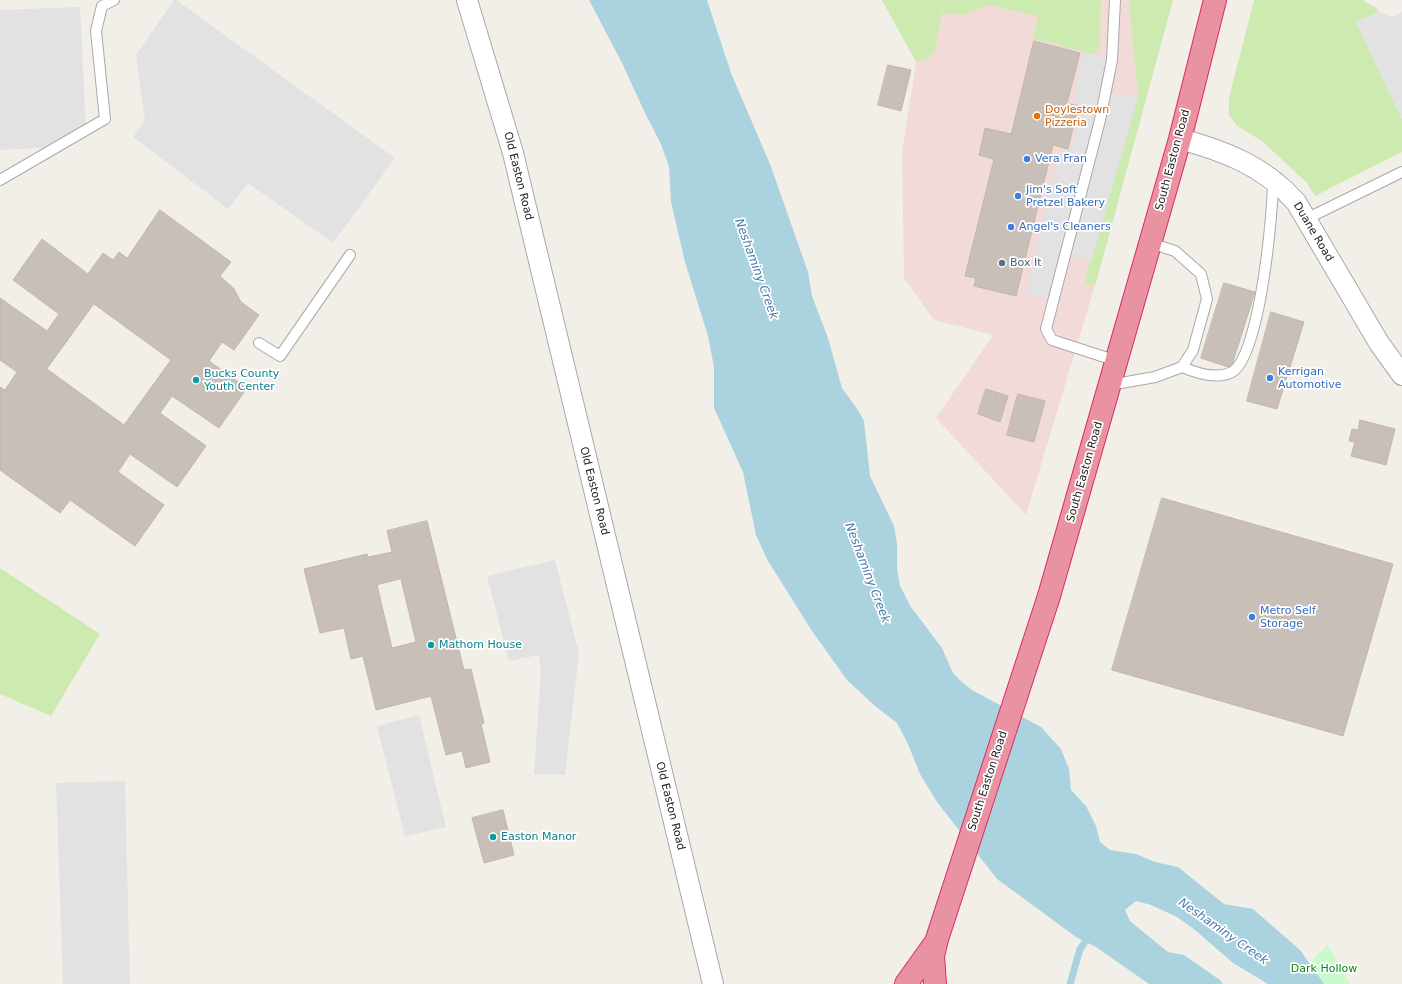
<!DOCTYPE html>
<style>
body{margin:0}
canvas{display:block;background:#f2efe9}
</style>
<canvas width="1402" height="984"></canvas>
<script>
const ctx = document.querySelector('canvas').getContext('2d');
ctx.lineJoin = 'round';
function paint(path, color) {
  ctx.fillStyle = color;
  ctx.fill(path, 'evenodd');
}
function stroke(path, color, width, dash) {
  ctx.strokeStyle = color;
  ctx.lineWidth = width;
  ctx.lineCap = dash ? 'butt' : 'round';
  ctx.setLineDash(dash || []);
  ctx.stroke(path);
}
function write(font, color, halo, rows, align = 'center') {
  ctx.font = font + ' "DejaVu Sans",sans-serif';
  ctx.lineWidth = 3.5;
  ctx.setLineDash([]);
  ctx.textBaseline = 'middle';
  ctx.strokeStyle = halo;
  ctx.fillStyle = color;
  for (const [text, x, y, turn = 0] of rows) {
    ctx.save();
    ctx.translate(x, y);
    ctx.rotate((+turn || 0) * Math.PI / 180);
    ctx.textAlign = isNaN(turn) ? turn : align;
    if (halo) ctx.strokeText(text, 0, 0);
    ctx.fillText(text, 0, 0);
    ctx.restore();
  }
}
const commercial = new Path2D(`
 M 882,0 L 1173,0 L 1097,279 L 1026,515 L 936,418 L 993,335 L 934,320 L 904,278 L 902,152 L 916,62 Z`);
const grass = new Path2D(`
 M 882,0 L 1101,0 L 1100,43 L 1097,52 L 1091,54 L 1033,38 L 1038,16 L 988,5 L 963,15 L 942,13 L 935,50 L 930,57 L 916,62 Z
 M 1129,0 L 1173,0 L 1097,279 L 1095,284 L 1090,286 L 1086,283 L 1085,279 L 1138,97 Z
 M 1254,0 L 1363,0 L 1376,8 L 1379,12 L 1356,22 L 1402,119 L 1402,152 L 1315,196 L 1307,183 L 1262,141 L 1237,126 L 1229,115 L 1229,98 Z
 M 0,568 L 100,634 L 51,716 L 0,694 Z`);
const park = new Path2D(`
 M 1328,945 L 1350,984 L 1288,984 Z`);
const parking = new Path2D(`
 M 174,0 L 176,0 L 395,158 L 333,243 L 248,183 L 228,209 L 133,137 L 145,121 L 136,55 Z
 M 80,7 L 86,130 L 58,147 L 0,150 L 0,10 Z
 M 1379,12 L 1392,17 L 1402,12 L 1402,119 L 1356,22 Z
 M 1084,52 L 1112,60 L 1106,90 L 1138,97 L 1091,261 L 1065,255 L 1053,299 L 1026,294 L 1059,152 L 1070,154 L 1082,104 L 1073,102 Z
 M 555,560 L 579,653 L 565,775 L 534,774 L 541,670 L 539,655 L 509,661 L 487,576 Z
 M 419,715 L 446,827 L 405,836 L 377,726 Z
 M 125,781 L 130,984 L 63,984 L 56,783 Z`);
const water = new Path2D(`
 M 589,0 L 707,0 L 731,73 L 770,164 L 808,272 L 812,296 L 828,338 L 842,388 L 858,410 L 864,421 L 870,476 L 894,526 L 897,544 L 897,569 L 900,586 L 911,607 L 942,648 L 953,673 L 962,682 L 972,690 L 1041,727 L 1061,749 L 1069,769 L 1071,790 L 1086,806 L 1096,826 L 1100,842 L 1110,850 L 1136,854 L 1155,862 L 1178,867 L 1224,904 L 1253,909 L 1300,950 L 1324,984 L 1268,984 L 1233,963 L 1195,930 L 1177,917 L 1151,905 L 1136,901 L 1125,910 L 1130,921 L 1168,952 L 1184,955 L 1220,980 L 1223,984 L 1149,984 L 1096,947 L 1076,937 L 997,879 L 937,802 L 920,774 L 908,744 L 897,723 L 875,706 L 847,680 L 812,631 L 768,561 L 756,535 L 743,472 L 714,408 L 714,367 L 708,336 L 685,262 L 671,202 L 669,167 L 661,144 L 645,113 L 622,63 Z`);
const stream = new Path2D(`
 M 1070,984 L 1080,949 L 1090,935`);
const building = new Path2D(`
 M 1034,41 L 1080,53 L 1067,103 L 1078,106 L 1068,149 L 1053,145 L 1016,296 L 974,286 L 976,278 L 965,276 L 994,159 L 979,155 L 985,128 L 1011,134 Z
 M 888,65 L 911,70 L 901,111 L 878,105 Z
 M 160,210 L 231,262 L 220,276 L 234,289 L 241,302 L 259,315 L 234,350 L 222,342 L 209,361 L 247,388 L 219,428 L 172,396 L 160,413 L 206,446 L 177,487 L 130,454 L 118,472 L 164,505 L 135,546 L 70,500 L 60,513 L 0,470 L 0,387 L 5,390 L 17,372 L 0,360 L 0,298 L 47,331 L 59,314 L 13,280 L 42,239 L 88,274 L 103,253 L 113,260 L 119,252 L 127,258 ZM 94,304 L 171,360 L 124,425 L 47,369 Z
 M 1224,283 L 1255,292 L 1231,368 L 1201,358 Z
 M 1271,312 L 1304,322 L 1277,409 L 1247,401 Z
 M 986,389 L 1008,396 L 1000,422 L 978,414 Z
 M 1018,394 L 1045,401 L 1034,442 L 1007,435 Z
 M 1360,420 L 1395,429 L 1386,465 L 1351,456 L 1355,442 L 1349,441 L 1352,429 L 1358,430 Z
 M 1162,498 L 1393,564 L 1343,736 L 1112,670 Z
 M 427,521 L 464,670 L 471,669 L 484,723 L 481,724 L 490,762 L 466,768 L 462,751 L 446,755 L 431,696 L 376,710 L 363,656 L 351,659 L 344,628 L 320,633 L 304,569 L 367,554 L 368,557 L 392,552 L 387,531 ZM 401,579 L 416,642 L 392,648 L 377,585 Z
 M 503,810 L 514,855 L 484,863 L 472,818 Z`);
const lane = new Path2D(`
 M 1115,0 L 1112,60 L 1100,120 L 1046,329 L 1052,340 L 1117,361
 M 0,180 L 105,119 L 96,31 L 102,6 L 114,0
 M 1306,219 L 1402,172
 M 259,343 L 280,356 L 350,255
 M 1182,367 C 1196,373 1217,380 1232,372 C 1260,356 1273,213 1273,180
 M 1110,385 L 1155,377 L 1182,367 L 1193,350 L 1207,299 L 1201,274 L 1175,251 L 1150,243`);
const street = new Path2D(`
 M 467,0 L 513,153 L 713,984
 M 1180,139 C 1225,151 1264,166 1296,202 L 1379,343 L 1402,375`);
const highway = new Path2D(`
 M 906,984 L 936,942
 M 935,984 L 933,956 L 937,939 L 1049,596 L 1180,139 L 1215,0`);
const markers = [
 [1037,116,4,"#e8710a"],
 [1027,159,4,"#3f7fe0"],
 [1018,196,4,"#3f7fe0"],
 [1011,227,4,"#3f7fe0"],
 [1002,263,4,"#5c6f8a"],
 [1270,378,4,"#3f7fe0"],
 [196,380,4,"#0f9aa8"],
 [1252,617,4,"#3f7fe0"],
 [431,645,4,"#0f9aa8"],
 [493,837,4,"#0f9aa8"]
];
const foodNames = [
 ["Doylestown",1045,110],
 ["Pizzeria",1045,123]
];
const shopNames = [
 ["Vera Fran",1035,159],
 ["Jim's Soft",1026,190],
 ["Pretzel Bakery",1026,203],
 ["Angel's Cleaners",1019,227],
 ["Kerrigan",1278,372],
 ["Automotive",1278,385],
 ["Metro Self",1260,611],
 ["Storage",1260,624]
];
const streetNames = [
 ["South Easton Road",1173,160,-75],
 ["Old Easton Road",518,176,76],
 ["Duane Road",1313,232,59],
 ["South Easton Road",1085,472,-74],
 ["Old Easton Road",594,491,76],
 ["South Easton Road",988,781,-72],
 ["Old Easton Road",670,806,76]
];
const serviceNames = [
 ["Box It",1010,263]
];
const cultureNames = [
 ["Bucks County",204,374],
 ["Youth Center",204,387],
 ["Mathom House",439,645],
 ["Easton Manor",501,837]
];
const parkNames = [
 ["Dark Hollow",1324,969]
];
const waterNames = [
 ["Neshaminy Creek",756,269,70],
 ["Neshaminy Creek",867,573,69],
 ["Neshaminy Creek",1223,932,35]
];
paint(commercial, '#f2dad9');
paint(grass, '#cdebb0');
paint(park, '#c8facc');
paint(parking, '#e2e2e2');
paint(water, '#aad3df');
stroke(stream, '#aad3df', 7);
paint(building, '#c7bfb8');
stroke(building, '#c4b6ab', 1);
stroke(lane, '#a9a9a9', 12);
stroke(street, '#a9a9a9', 22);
stroke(highway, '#dc2a67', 24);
stroke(lane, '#fff', 10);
stroke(street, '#fff', 20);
stroke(highway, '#e892a2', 22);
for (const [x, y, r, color] of markers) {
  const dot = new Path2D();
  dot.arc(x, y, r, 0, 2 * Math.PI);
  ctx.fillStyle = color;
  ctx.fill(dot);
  stroke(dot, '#fff', 1.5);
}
write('11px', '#c56008', '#fff', foodNames, 'left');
write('11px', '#366cbe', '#fff', shopNames, 'left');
write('11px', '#222', '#fff', streetNames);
write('11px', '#4e5e75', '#fff', serviceNames, 'left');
write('11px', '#0d838f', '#fff', cultureNames, 'left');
write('11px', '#0c8416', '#fff', parkNames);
write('italic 12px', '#4a7aab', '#fff', waterNames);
</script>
